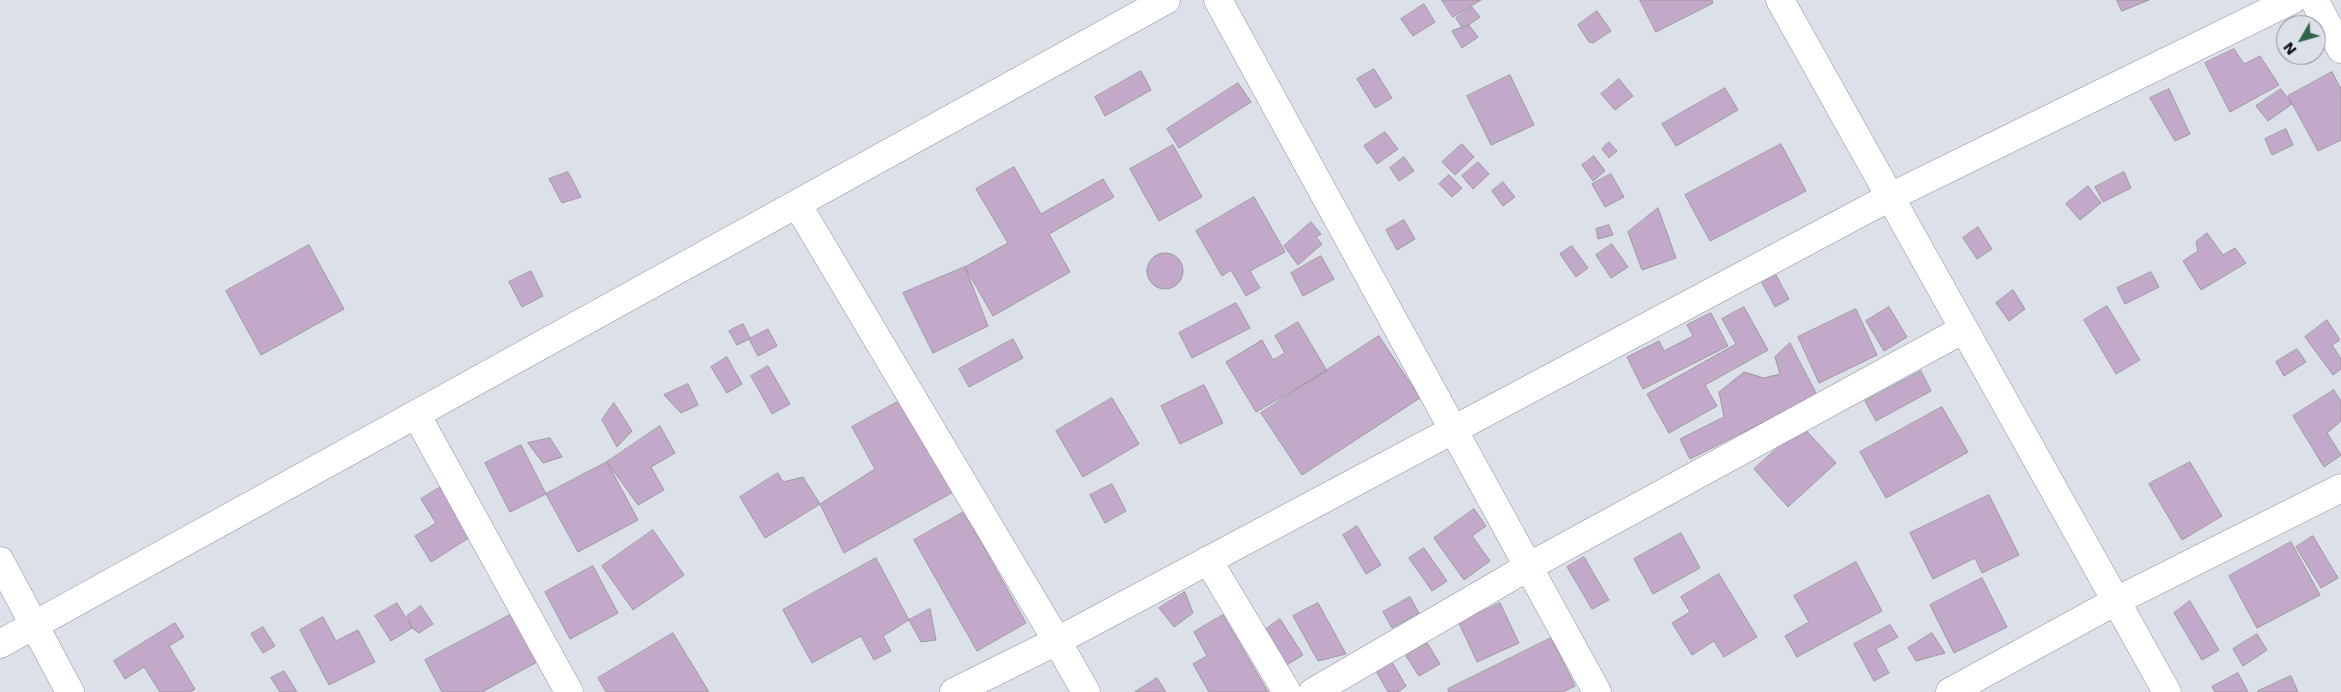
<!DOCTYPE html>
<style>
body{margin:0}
#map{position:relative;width:2341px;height:692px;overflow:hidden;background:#dce0e9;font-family:"DejaVu Sans",sans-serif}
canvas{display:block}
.north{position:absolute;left:2276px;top:15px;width:50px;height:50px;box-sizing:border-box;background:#dce0e9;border:1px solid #8c8e95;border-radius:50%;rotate:232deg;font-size:14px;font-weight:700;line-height:20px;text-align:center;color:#131418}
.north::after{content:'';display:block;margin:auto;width:18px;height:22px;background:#316449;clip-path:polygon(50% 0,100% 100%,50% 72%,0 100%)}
</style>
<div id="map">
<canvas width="2341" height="692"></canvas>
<div class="north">N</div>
</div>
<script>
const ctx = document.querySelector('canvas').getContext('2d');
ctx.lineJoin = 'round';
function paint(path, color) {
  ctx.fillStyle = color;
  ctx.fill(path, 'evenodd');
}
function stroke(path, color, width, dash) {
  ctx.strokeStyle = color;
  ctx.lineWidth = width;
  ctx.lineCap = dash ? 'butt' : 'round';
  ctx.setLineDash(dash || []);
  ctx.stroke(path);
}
const building = new Path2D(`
 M 1442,0 L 1481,0 L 1453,17 Z
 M 1640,0 L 1712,0 L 1713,3 L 1656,32 Z
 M 2117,0 L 2149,0 L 2122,11 Z
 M 1424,4 L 1435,22 L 1413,36 L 1401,19 Z
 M 1472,7 L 1480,17 L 1463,29 L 1456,18 Z
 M 1597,11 L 1611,31 L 1593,43 L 1589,42 L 1578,25 Z
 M 1469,25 L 1478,37 L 1462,48 L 1452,31 Z
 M 2234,49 L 2244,64 L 2260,56 L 2279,85 L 2230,112 L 2205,63 Z
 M 1374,69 L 1392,98 L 1375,108 L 1357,79 Z
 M 1141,71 L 1151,90 L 1105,116 L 1095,97 Z
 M 2332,72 L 2341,89 L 2341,140 L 2318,151 L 2288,96 Z
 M 1510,75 L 1534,125 L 1491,145 L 1467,96 Z
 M 1619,79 L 1633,96 L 1615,110 L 1601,94 Z
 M 1238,83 L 1251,102 L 1179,148 L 1167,129 Z
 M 1725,88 L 1738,110 L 1676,146 L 1662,124 Z
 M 2169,89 L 2190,134 L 2175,141 L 2150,98 Z
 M 2281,89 L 2292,104 L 2268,121 L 2256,106 Z
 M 2286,129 L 2293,145 L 2272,155 L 2265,139 Z
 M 1385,132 L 1398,149 L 1377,164 L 1364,146 Z
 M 1609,142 L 1617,151 L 1609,158 L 1602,149 Z
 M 1462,144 L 1474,157 L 1455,175 L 1442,162 Z
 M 1781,144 L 1806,191 L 1710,241 L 1685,195 Z
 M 1173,145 L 1202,197 L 1159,221 L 1130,169 Z
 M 1594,156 L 1605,171 L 1593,181 L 1582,165 Z
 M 1404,157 L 1414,171 L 1399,181 L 1390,168 Z
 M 1478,162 L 1489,174 L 1473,189 L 1462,176 Z
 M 1014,167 L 1041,214 L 1103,179 L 1114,197 L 1049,234 L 1070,272 L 993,316 L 965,267 L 1008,243 L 976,189 Z
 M 568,172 L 581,197 L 562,203 L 549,179 Z
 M 2124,172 L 2131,188 L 2103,202 L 2095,187 Z
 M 1611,174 L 1624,197 L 1605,207 L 1592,184 Z
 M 1449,175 L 1462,188 L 1452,197 L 1439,184 Z
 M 1503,182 L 1515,197 L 1503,206 L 1492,191 Z
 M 2088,186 L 2101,203 L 2080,220 L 2066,204 Z
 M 1254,197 L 1285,252 L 1250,271 L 1260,288 L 1246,296 L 1231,270 L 1222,276 L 1196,231 Z
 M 1658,208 L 1676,258 L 1642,270 L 1628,232 Z
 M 1404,220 L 1415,239 L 1397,250 L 1386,230 Z
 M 1311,222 L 1321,234 L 1316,237 L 1322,244 L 1298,265 L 1284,246 Z
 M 1609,225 L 1613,235 L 1598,239 L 1596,229 Z
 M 1978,227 L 1992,249 L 1977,259 L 1963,238 Z
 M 2207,233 L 2223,255 L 2235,248 L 2246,263 L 2201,290 L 2183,261 L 2198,251 L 2196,242 Z
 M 1612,244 L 1628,267 L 1611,278 L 1596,255 Z
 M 309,245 L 344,309 L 261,355 L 226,291 Z
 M 1572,246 L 1588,268 L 1576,277 L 1560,254 Z
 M1147 271a18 18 0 1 1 36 0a18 18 0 1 1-36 0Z
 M 1321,256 L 1334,279 L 1303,296 L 1291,273 Z
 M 965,267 L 988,326 L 933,353 L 903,293 Z
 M 531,271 L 543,296 L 522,307 L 509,282 Z
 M 2151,272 L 2159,287 L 2125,304 L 2117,288 Z
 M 1776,275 L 1789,299 L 1775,307 L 1762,283 Z
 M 2013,290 L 2025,309 L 2009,321 L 1996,303 Z
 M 1236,303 L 1250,328 L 1192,358 L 1179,333 Z
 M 2107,306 L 2140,360 L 2116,374 L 2084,320 Z
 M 1744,307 L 1768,350 L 1705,385 L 1717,406 L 1669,433 L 1647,394 L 1736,344 L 1722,319 Z
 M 1889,307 L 1907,337 L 1884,351 L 1866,321 Z
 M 1856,309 L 1877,355 L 1819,383 L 1798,337 Z
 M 1711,313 L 1728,346 L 1643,389 L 1627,357 L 1659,341 L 1664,351 L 1693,336 L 1687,325 Z
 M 2327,320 L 2340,340 L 2332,345 L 2341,359 L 2341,369 L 2333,375 L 2305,337 Z
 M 1298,322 L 1327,371 L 1256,412 L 1226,362 L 1262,340 L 1273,360 L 1285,353 L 1275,336 Z
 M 743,324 L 750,338 L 768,329 L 777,346 L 758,356 L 749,339 L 737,345 L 729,331 Z
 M 1379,336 L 1420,398 L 1302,475 L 1261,413 Z
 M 1013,339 L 1023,358 L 969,387 L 959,369 Z
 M 1790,343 L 1817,395 L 1690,459 L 1680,439 L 1724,417 L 1719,392 L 1744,372 L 1764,378 L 1780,374 L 1775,357 Z
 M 2297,349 L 2306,362 L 2284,376 L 2276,362 Z
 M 727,357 L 742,384 L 727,393 L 711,367 Z
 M 768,366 L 790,404 L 772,414 L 751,376 Z
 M 1921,371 L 1931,391 L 1876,421 L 1865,401 Z
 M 688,384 L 698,405 L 681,413 L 664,395 Z
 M 1204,385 L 1223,423 L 1180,444 L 1161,406 Z
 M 2334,390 L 2341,401 L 2341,421 L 2327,433 L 2341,455 L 2324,467 L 2293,416 Z
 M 1112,398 L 1139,444 L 1083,477 L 1056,431 Z
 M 903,399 L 955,491 L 844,553 L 820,504 L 875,469 L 852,427 Z
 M 614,403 L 632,431 L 617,447 L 602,420 Z
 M 1942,407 L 1968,452 L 1886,498 L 1860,452 Z
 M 660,426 L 675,453 L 651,467 L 664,490 L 638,505 L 607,462 Z
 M 1802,426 L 1836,463 L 1788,507 L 1754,469 Z
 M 550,438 L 562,457 L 543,463 L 528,443 Z
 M 521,445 L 546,494 L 510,512 L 485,463 Z
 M 607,462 L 638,520 L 578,552 L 546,494 Z
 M 2190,462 L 2222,516 L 2182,540 L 2149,484 Z
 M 778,473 L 783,482 L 803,477 L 820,504 L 765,538 L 740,497 Z
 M 1112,484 L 1126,511 L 1105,523 L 1090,495 Z
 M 444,485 L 475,534 L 431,562 L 415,536 L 436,523 L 421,499 Z
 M 1989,495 L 2019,555 L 1982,573 L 1975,558 L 1933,579 L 1910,533 Z
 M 1474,509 L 1486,526 L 1472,536 L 1490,561 L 1464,580 L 1434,538 Z
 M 964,512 L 1026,623 L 977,651 L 914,540 Z
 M 1357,526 L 1381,565 L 1366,574 L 1343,535 Z
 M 653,530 L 684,575 L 633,610 L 602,566 Z
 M 1681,533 L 1700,568 L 1653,594 L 1634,559 Z
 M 2313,536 L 2338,578 L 2321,588 L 2296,547 Z
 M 2291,542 L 2320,595 L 2257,628 L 2229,576 Z
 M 1424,548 L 1447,581 L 1432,591 L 1409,558 Z
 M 1584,557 L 1609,600 L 1592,609 L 1567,567 Z
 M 876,558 L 909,620 L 883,636 L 891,651 L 874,660 L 861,636 L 812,663 L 783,610 Z
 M 1856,562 L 1882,611 L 1797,657 L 1785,636 L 1809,622 L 1794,596 Z
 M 593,566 L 618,613 L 570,639 L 545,592 Z
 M 1719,574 L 1757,637 L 1724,657 L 1714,641 L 1692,655 L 1672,623 L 1690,612 L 1681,597 Z
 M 1982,578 L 2007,627 L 1954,653 L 1930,605 Z
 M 1185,592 L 1193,613 L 1174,627 L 1159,608 Z
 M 1410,597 L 1419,613 L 1392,628 L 1383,612 Z
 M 2190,601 L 2219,650 L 2202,660 L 2174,613 Z
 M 397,603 L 412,628 L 391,641 L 375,616 Z
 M 1318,603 L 1346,654 L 1318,661 L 1293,616 Z
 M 1500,603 L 1519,643 L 1477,662 L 1459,623 Z
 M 421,606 L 433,624 L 419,633 L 412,628 L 407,616 Z
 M 930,609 L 936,640 L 921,642 L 909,620 Z
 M 514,613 L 539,661 L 482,692 L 442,692 L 425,660 Z
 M 1223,615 L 1268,692 L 1209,692 L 1193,664 L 1207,656 L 1194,632 Z
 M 323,617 L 336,641 L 358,630 L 375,662 L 329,685 L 300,630 Z
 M 1280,619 L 1303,655 L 1285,666 L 1262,632 Z
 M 175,623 L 184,637 L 169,646 L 195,689 L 190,692 L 160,692 L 144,667 L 125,679 L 114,661 Z
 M 1890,625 L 1898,637 L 1876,649 L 1889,673 L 1874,681 L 1854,644 Z
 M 263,627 L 275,646 L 263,653 L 251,634 Z
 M 673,633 L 709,692 L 606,692 L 598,678 Z
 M 1932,633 L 1945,653 L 1916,661 L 1908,648 Z
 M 2257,634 L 2267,650 L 2243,666 L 2233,649 Z
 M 1551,638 L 1575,686 L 1563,692 L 1449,692 L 1448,689 Z
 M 1427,643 L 1440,664 L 1419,676 L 1406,656 Z
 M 1392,662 L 1406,686 L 1398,692 L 1388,692 L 1376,671 Z
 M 284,671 L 297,692 L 280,692 L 271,678 Z
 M 2238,673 L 2248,692 L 2215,692 L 2212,687 Z
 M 2291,676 L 2298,692 L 2258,692 L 2258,691 Z
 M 1157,678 L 1166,692 L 1135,692 Z`);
const minor = new Path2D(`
 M 1218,0 L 1597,692
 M 1780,0 L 2167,692
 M 2314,0 L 2341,49
 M 797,204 L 1057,641 L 1086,692
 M 416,414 L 569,692
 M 1208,560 L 1287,692
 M 0,561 L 70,692
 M 0,644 L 1166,0
 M 954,692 L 1057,641 L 1890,197 L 2292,0
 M 1313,692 L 1528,567 L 1964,329
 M 1950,692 L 2116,601 L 2341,488`);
paint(building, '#c3a9c9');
stroke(building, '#9e98a0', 1);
stroke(minor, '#8e929b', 29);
stroke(minor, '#fff', 28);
</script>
